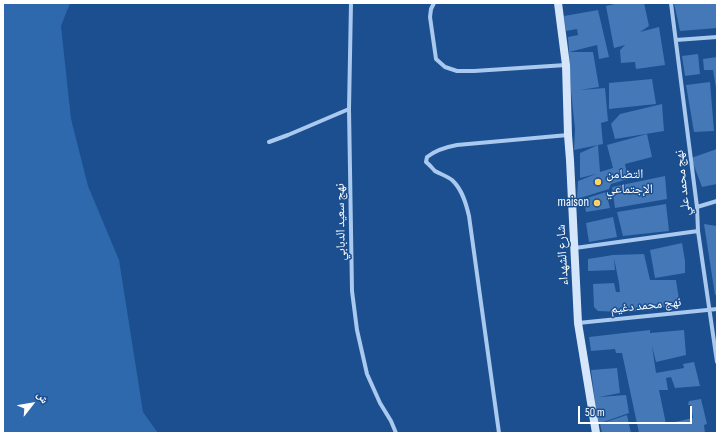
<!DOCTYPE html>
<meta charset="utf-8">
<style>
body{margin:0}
#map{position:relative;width:720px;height:436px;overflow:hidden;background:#1b4f8f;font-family:"Sofia Sans Condensed","Noto Naskh Arabic",sans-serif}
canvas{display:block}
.frame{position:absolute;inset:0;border:4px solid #fff;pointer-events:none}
.north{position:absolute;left:12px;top:384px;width:40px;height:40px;-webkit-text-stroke:3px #1b4f8f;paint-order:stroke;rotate:59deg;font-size:11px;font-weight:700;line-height:16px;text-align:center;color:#fff}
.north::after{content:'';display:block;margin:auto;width:14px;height:18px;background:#fff;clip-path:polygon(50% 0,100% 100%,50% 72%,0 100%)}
.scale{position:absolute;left:578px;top:406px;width:114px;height:18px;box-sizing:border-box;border:2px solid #fff;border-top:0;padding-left:5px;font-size:12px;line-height:14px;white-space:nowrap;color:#fff;-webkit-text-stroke:3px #1b4f8f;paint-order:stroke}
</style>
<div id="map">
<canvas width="720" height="436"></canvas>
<div class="frame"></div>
<div class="north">ش</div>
<div class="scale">50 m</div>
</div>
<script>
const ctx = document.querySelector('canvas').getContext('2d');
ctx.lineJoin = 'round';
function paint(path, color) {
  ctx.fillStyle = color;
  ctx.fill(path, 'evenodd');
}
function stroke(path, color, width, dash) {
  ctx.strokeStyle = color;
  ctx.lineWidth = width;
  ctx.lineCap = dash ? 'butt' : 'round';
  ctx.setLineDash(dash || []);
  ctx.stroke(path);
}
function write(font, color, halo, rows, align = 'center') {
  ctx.font = font + ' "Sofia Sans Condensed","Noto Naskh Arabic",sans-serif';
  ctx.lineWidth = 3;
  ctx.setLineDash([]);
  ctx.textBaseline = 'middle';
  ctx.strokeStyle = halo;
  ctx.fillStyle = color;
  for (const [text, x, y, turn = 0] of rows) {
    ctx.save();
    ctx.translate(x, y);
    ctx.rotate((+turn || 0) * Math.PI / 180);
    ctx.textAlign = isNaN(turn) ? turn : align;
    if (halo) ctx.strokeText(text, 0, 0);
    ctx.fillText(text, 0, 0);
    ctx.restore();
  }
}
const green = new Path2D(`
 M 3,3 L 70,3 L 61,26 L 71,119 L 88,186 L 119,260 L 143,412 L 158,433 L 3,433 Z`);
const building = new Path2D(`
 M 619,3 L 644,3 L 649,26 L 640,32 L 659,27 L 665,65 L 636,69 L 635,62 L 621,63 L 620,50 L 625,45 L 614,48 L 606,6 Z
 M 674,3 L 717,3 L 717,28 L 680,31 Z
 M 598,10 L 609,57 L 599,59 L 597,45 L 569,52 L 568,37 L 578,35 L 577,29 L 566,31 L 564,16 Z
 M 569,52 L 593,52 L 599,87 L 580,90 L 605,88 L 608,121 L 601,123 L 603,144 L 598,145 L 600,172 L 613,168 L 607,145 L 647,134 L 652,157 L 625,164 L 628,179 L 611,184 L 609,189 L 577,199 L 578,181 L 596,174 L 580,178 L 580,153 L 598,145 L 574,150 L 575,129 L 571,91 Z
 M 698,54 L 700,74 L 685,76 L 682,56 Z
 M 717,57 L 717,88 L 716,88 L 713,70 L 704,70 L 703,59 Z
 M 652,79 L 656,104 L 609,109 L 609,83 Z
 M 710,82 L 714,131 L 694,132 L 686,85 Z
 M 662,104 L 664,131 L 615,139 L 611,124 L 620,114 Z
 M 717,149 L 717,184 L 702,187 L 691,158 Z
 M 665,176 L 667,199 L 615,208 L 612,187 Z
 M 606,192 L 610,208 L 586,212 L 584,199 Z
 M 666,204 L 669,231 L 623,236 L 617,212 Z
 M 613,217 L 617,237 L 589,242 L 586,223 Z
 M 704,224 L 717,226 L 717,295 L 715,295 Z
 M 682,243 L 685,261 L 685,273 L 655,278 L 650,250 Z
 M 644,254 L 650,280 L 676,280 L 680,306 L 653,308 L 653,310 L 623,312 L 598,311 L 594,307 L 593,284 L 614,283 L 616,292 L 620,292 L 619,283 L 614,258 L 615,270 L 588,271 L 588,259 L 613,255 Z
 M 650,330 L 650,333 L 684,330 L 686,355 L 656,362 L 652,346 L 656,373 L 684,368 L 683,364 L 694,362 L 700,386 L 675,388 L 671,377 L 666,378 L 668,390 L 659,390 L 666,424 L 693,418 L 691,405 L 688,405 L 689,401 L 701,399 L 707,424 L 704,425 L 705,433 L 639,433 L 622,353 L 616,353 L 615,349 L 591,351 L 589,337 Z
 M 617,368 L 620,393 L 599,397 L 626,395 L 629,413 L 598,424 L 591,370 Z
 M 627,415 L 631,433 L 602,433 L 600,424 Z`);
const minor = new Path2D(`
 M 351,3 L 349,109 L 352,291 L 357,330 L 367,374 L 380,403 L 391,421 L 396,433
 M 434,3 L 431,9 L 430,17 L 436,59 L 445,67 L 457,71 L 474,71 L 566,65
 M 671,3 L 697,207 L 698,231 L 717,362
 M 676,40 L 717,37
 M 269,142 L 288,135 L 349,109
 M 697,207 L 717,201
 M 575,248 L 698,231
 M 578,323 L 717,309
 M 499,433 L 469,216 C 466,203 462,189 452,180 C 447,176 440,174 435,171 C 432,168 429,164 426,162 L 427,157 C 436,150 446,147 457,145 L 568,135`);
const secondary = new Path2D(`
 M 558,3 L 566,65 L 568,135 L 570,160 L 578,323 L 596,433`);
const markers = [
 [598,182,4,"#ffd166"],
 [597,203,4,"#ffd166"]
];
const poiNames = [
 ["التضامن",606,175],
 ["الإجتماعي",606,190],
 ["maison",589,203,"right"]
];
const streetNames = [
 ["نهج محمد علي",683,183,-96],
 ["نهج سعيد الدبابي",341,222,-91],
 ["شارع الشهداء",563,255,-93],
 ["نهج محمد دغيم",646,306,-6]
];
paint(green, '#2e69ad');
paint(building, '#4478b7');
stroke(minor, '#a9c9ee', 4);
stroke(secondary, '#d6e6fa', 8);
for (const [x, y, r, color] of markers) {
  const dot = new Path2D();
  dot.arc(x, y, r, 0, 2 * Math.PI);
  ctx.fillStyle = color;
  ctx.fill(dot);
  stroke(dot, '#1b4f8f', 1.5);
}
write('13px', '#fff', '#1b4f8f', poiNames, 'left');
write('13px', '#fff', '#1b4f8f', streetNames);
</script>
